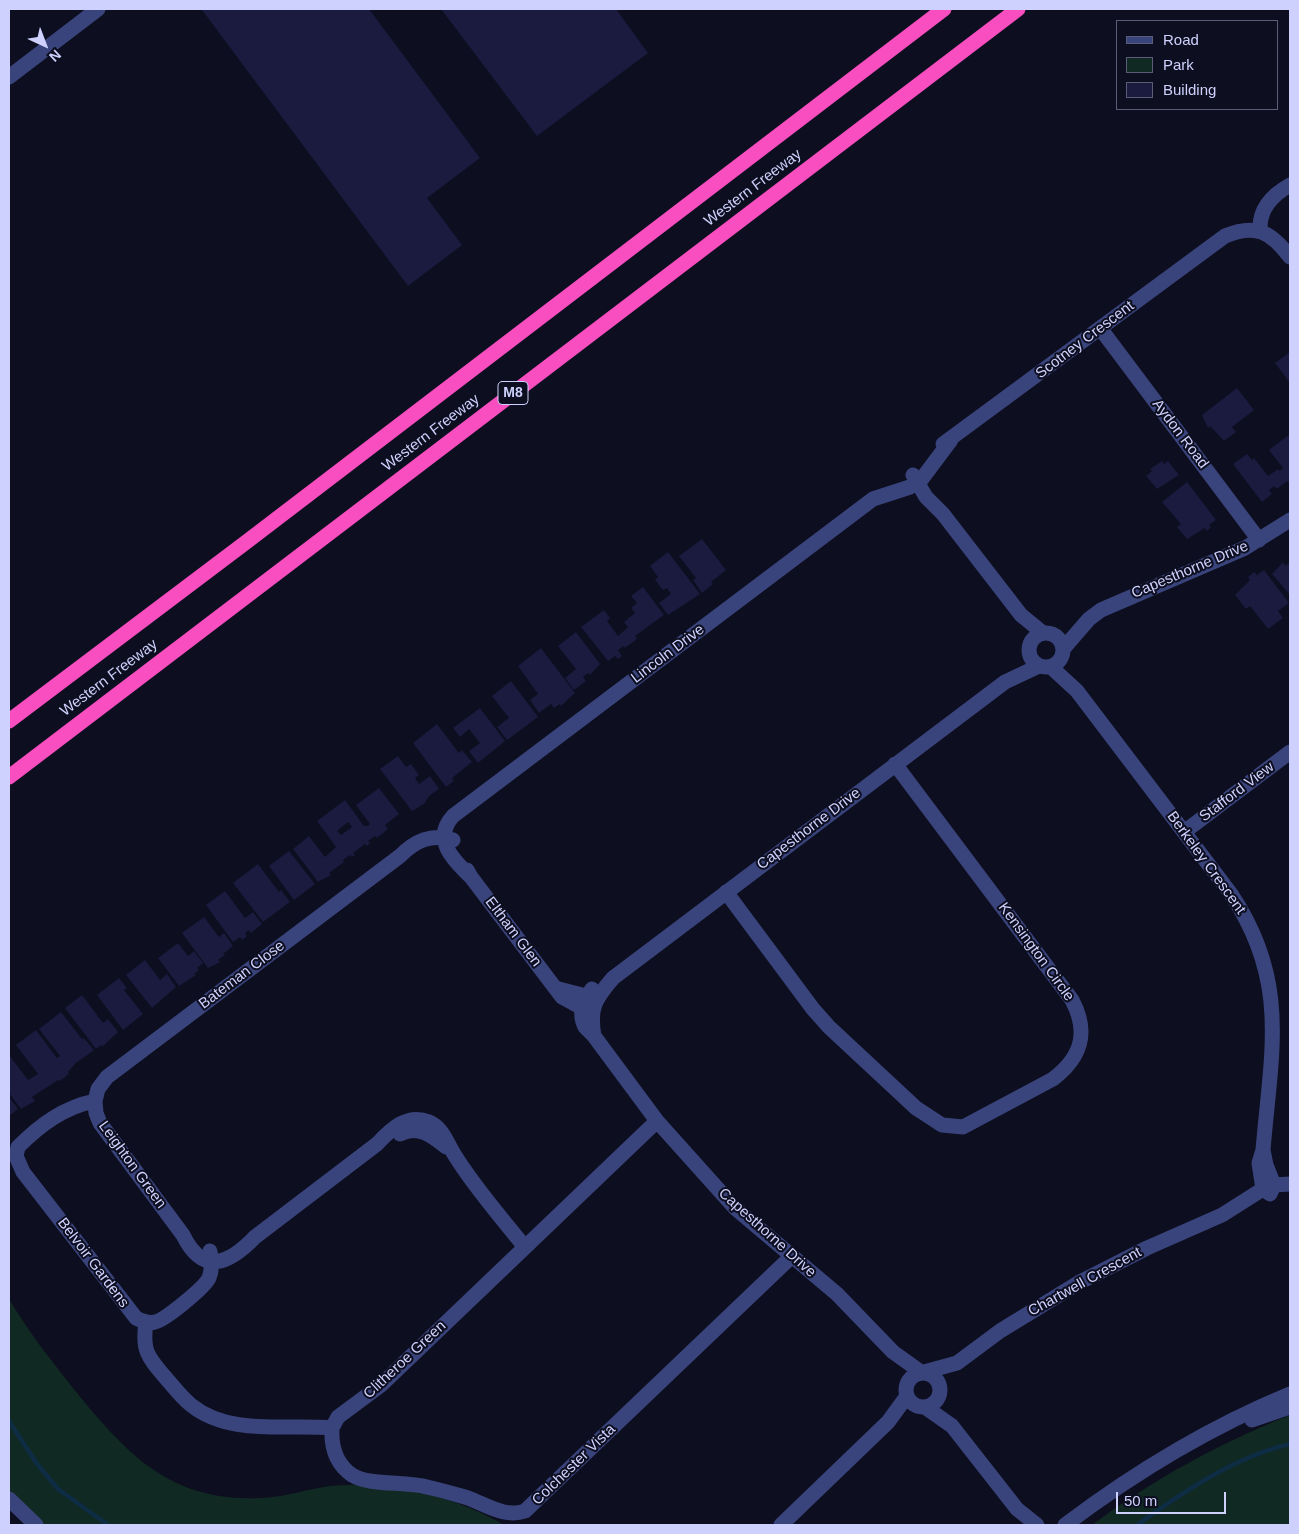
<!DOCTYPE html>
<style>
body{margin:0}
#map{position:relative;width:1299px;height:1534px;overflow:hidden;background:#0d0e1f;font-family:Helvetica,sans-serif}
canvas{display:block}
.frame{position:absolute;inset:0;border:10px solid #ced1fd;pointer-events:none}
.legend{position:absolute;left:1116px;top:20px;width:162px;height:90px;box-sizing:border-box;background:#0d0e1f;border:1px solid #5a5c78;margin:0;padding:6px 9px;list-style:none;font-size:15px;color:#ced1fd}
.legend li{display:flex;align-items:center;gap:10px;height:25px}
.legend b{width:25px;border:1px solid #5a5c78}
.north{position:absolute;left:20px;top:20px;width:50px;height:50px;-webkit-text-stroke:4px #0d0e1f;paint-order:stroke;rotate:137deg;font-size:14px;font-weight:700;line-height:20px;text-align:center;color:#ced1fd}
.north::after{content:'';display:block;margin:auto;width:18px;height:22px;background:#ced1fd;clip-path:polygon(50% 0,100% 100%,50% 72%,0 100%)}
.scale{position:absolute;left:1116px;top:1492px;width:110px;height:22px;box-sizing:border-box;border:2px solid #ced1fd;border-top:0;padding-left:6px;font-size:15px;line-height:18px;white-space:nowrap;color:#ced1fd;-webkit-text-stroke:4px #0d0e1f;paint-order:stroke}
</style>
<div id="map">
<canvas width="1299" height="1534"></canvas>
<div class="frame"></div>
<ul class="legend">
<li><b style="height:6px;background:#3a447c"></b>Road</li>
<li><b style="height:14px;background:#112923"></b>Park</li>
<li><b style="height:14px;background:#1b1a3f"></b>Building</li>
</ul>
<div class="north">N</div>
<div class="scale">50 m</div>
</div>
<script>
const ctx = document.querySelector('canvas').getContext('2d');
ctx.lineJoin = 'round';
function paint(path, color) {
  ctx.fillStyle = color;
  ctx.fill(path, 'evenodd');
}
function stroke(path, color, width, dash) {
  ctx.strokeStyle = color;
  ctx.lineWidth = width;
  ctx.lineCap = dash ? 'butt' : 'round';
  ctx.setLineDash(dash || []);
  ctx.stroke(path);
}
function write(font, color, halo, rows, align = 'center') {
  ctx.font = font + ' Helvetica,sans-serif';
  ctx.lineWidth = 4;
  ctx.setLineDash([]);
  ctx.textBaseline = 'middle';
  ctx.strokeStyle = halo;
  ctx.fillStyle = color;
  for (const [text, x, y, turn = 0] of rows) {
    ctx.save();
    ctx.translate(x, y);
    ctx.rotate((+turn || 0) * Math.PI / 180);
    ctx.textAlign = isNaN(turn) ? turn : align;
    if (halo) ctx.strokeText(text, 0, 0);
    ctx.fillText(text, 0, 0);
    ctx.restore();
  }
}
const green = new Path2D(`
 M 9,1299 C 28,1331 50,1359 73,1388 C 125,1452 169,1502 259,1498 C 283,1498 306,1489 330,1486 C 390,1481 453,1495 504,1525 L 42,1525 L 9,1492 Z
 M 1290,1415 L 1290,1525 L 1092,1525 C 1152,1480 1220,1443 1290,1415 Z`);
const stream = new Path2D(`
 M 9,1421 L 37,1464 L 58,1489 L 108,1525
 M 1137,1525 C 1183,1492 1234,1457 1290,1444`);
const building = new Path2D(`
 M 204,9 L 369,9 L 480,158 L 427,198 L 462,245 L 408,286 L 202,10 Z
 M 441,9 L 616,9 L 648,53 L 537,136 Z
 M 1290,352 L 1290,383 L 1275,363 Z
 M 1237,388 L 1254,410 L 1232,427 L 1236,432 L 1224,441 L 1210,426 L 1208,428 L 1202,415 Z
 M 1290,434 L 1290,482 L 1287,481 L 1277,489 L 1274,486 L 1269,490 L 1272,494 L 1262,502 L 1233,464 L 1247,454 L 1252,460 L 1254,458 L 1268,476 L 1278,469 L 1279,471 L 1283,468 L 1269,450 Z
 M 1162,461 L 1164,464 L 1168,461 L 1179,475 L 1157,489 L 1146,476 L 1152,471 L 1150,469 Z
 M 1187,482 L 1216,520 L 1209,525 L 1211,527 L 1207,531 L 1205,528 L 1187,539 L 1177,527 L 1181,524 L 1162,502 Z
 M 702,539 L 726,570 L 711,582 L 713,584 L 702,593 L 693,580 L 696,578 L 679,556 Z
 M 668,552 L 700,594 L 668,615 L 659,603 L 671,594 L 667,588 L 663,590 L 655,580 L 658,577 L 650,566 Z
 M 1283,562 L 1285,566 L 1290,562 L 1290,595 L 1272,574 Z
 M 1264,570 L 1289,603 L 1278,611 L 1283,618 L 1268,629 L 1250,606 L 1246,609 L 1235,595 L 1250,580 L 1248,577 L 1254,572 L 1257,575 Z
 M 643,587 L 664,615 L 635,636 L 637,639 L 625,648 L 624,646 L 618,650 L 622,656 L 618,659 L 615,656 L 608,661 L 581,627 L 604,610 L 610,618 L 607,621 L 618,636 L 628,627 L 624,622 L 635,613 L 631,608 L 637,603 L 631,596 Z
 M 576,632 L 600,664 L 590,675 L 588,673 L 583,677 L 586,681 L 574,690 L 565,678 L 576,669 L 558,646 Z
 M 541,648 L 575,693 L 561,706 L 560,704 L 554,708 L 551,704 L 539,713 L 530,700 L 538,694 L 518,666 Z
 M 511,681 L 538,717 L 507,740 L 497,727 L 509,718 L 492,696 Z
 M 480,708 L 505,741 L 478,763 L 469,751 L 480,743 L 469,729 L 460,737 L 453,728 Z
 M 437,724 L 459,753 L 462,750 L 472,762 L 452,778 L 454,781 L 446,787 L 413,743 Z
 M 398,756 L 406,767 L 411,764 L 419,775 L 415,778 L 419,784 L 430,776 L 439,789 L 429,796 L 424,804 L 412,811 L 380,769 Z
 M 379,788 L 399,814 L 385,825 L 388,829 L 377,838 L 375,836 L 368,841 L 370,843 L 367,846 L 365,844 L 353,853 L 355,855 L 352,857 L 350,855 L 343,860 L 344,862 L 329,873 L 331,875 L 318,882 L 293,849 L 309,836 L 325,857 L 336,847 L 317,821 L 345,800 L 364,826 L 368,826 L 370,824 L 356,805 ZM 348,822 L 352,827 L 341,835 L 337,831 Z
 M 289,851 L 315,884 L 294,900 L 269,866 Z
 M 258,864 L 279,892 L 281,890 L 290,902 L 263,922 L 233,883 Z
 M 225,891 L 245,918 L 253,912 L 262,924 L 251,933 L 249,930 L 245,933 L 247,936 L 242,940 L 240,937 L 233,942 L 206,905 Z
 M 204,917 L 219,937 L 224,933 L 233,946 L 223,954 L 225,955 L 218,960 L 220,962 L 208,968 L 182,933 Z
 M 178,943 L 188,956 L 194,951 L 203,963 L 197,968 L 199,970 L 194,974 L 196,975 L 179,986 L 158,958 Z
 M 145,960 L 160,980 L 167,974 L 176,987 L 152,1008 L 126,975 Z
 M 119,978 L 127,988 L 124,990 L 143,1014 L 123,1030 L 97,995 Z
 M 82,995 L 103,1023 L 108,1019 L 118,1032 L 102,1047 L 101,1045 L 96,1049 L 65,1008 Z
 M 61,1012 L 82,1039 L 84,1038 L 94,1050 L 76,1063 L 68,1072 L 69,1074 L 60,1081 L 58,1080 L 32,1097 L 35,1101 L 21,1109 L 9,1093 L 9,1055 L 28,1080 L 38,1074 L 16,1045 L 36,1030 L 57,1058 L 60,1056 L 39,1029 Z
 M 9,1097 L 18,1109 L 9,1116 Z`);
const minor = new Path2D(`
 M 9,77 L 98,9
 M 1260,230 C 1259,209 1272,195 1290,185
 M 1100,328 L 1259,540
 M 943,444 L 1225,236 C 1256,223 1271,232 1290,257
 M 913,475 L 926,497 L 943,514 L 1021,615 L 1043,633
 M1029 650a17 17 0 1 1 34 0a17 17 0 1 1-34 0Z
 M 1063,649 L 1089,619 L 1101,610 L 1245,548 L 1290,520
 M 1051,667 L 1077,691 L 1231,894 C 1290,982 1271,1052 1263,1150 L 1259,1163 L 1263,1189 L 1270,1194 L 1274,1185 L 1266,1165 L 1263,1150
 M 1184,832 L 1290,752
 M 467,870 L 471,877 L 562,997 L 582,1008 L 593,1006 L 586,996 L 555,988
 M 471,877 C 453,860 432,839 453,816 L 873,499 L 910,487 L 921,480 L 951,440
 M 726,892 L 813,1009 L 829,1027 L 916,1108 L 942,1125 L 963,1127 L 1053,1079 C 1082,1057 1089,1032 1072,1000 L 895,764
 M 592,989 C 583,1001 578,1013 585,1027 L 594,1036 L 657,1121 L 735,1208 L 837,1294 L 893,1352 L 921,1372
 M 594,1036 C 589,1008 595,999 613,978 L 1005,682 L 1039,666
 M 95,1101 L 98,1089 L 107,1077 L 400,856 C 415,841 431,833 453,840
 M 400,1134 C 418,1125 431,1135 446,1147
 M 210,1251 C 211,1260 213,1269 209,1278 C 204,1288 165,1320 155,1322 C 148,1324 142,1321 136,1318 L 23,1172 L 16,1156 L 18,1147 C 40,1125 64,1107 95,1101 L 96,1113 L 100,1123 L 183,1235 C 203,1276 229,1264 255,1237 L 377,1144 C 391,1129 407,1113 429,1122 C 443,1128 447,1143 454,1154 C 474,1187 501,1217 524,1246
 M 146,1322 C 142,1350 147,1356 165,1377 C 173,1386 181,1397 191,1405 C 229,1436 286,1424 332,1428 L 338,1417 L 381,1385 L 657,1121
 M 924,1372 L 957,1363 L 1000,1331 L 1080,1282 L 1147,1248 L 1222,1215 L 1263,1189 L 1274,1185 L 1290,1184
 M906 1390a17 17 0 1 1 34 0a17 17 0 1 1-34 0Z
 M 925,1407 L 952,1426 L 1017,1509 L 1037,1525
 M 1252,1420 L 1290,1407
 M 332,1428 C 331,1446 336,1464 352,1475 C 369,1486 406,1481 427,1487 C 441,1490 454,1494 468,1498 C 487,1505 505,1518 525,1511 L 791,1257
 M 9,1499 L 36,1525
 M 781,1525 L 888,1422 L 907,1396
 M 1065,1525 C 1134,1473 1210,1427 1290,1394`);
const highway = new Path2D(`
 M 9,721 L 245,543 L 944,9
 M 9,777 L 1018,9`);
const shields = [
 [513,393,30]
];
const shieldNames = [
 ["M8",513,393]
];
const streetNames = [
 ["Western Freeway",753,188,-37],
 ["Scotney Crescent",1085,340,-37],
 ["Western Freeway",431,433,-37],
 ["Aydon Road",1180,434,53],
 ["Capesthorne Drive",1190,570,-23],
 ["Lincoln Drive",668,654,-37],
 ["Western Freeway",109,678,-37],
 ["Stafford View",1237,792,-37],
 ["Capesthorne Drive",809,829,-37],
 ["Berkeley Crescent",1206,863,54],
 ["Eltham Glen",513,932,53],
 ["Kensington Circle",1036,952,54],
 ["Bateman Close",242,975,-37],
 ["Leighton Green",132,1165,54],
 ["Capesthorne Drive",767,1233,42],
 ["Belvoir Gardens",93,1263,53],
 ["Chartwell Crescent",1085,1282,-29],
 ["Clitheroe Green",405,1360,-43],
 ["Colchester Vista",574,1465,-44]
];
paint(green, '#112923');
stroke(stream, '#0e2c43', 4.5);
paint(building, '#1b1a3f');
stroke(minor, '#3a447c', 15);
stroke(highway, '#f84ebf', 15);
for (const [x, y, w] of shields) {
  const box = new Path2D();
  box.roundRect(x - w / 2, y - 11.5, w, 23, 4);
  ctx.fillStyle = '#0d0e1f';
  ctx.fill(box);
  stroke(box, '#ced1fd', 1);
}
write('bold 14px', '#ced1fd', null, shieldNames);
write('15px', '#ced1fd', '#0d0e1f', streetNames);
</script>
